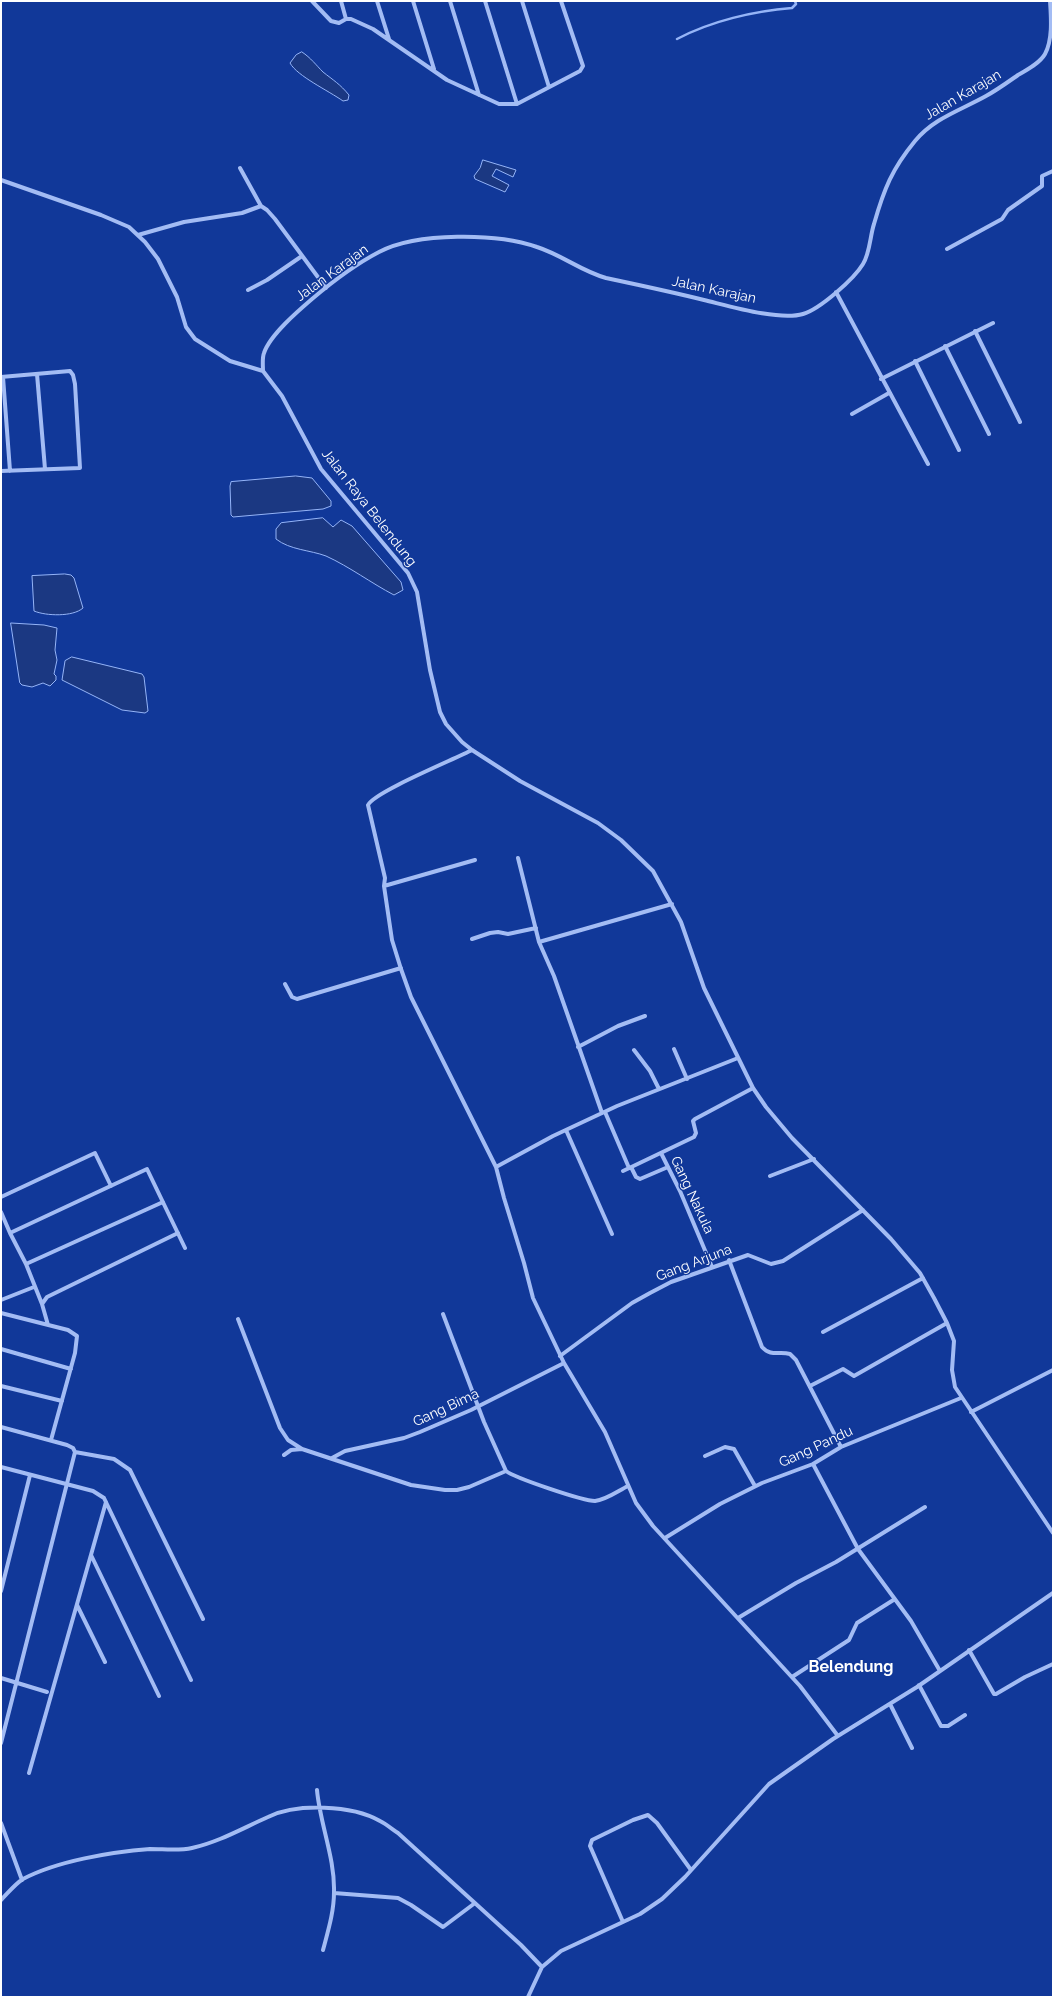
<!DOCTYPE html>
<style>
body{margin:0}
#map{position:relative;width:1054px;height:1998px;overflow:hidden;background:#113899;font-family:Raleway,sans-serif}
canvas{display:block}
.frame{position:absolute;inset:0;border:2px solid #fff;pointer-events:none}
</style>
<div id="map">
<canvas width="1054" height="1998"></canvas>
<div class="frame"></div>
</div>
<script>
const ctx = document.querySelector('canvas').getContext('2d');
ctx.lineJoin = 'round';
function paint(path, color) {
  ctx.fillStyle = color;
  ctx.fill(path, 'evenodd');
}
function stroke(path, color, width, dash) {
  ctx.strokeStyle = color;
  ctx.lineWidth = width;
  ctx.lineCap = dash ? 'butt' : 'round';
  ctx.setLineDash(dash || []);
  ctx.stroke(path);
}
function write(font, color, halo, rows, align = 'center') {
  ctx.font = font + ' Raleway,sans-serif';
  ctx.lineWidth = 3;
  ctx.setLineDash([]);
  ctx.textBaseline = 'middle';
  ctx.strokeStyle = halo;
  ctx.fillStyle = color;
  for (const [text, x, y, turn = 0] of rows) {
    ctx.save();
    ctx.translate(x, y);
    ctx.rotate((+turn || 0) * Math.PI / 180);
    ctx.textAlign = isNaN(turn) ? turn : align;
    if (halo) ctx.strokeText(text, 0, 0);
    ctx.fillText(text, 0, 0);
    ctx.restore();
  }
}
const water = new Path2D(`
 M 302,52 C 311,58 316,65 323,72 C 333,80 340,84 349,95 L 348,100 L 343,101 C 329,91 297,76 290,63 L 296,55 Z
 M 483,160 L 516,170 L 513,177 L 496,169 L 492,176 L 509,185 L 505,192 L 475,179 L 474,176 L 480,168 Z
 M 296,476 L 312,478 L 331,501 L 331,506 L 323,509 L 233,517 L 231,515 L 230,486 L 231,482 Z
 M 323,518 L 333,527 L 341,520 L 352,526 L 401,582 L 403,590 L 394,595 C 371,583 350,567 326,556 C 310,550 290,550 276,539 L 276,529 L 281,523 Z
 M 65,574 L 71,575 L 74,578 L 83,608 C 73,617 46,616 34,611 L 32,576 Z
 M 11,623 L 44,625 L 57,628 L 55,650 L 57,660 L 54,674 L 56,676 L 56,680 L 50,686 L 43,683 L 32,687 L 22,685 L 20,683 Z
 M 72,657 L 142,674 L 144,677 L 148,711 L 145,713 L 122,710 L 62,680 L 65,661 Z`);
const stream = new Path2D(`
 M 677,39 C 711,21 754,11 792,8 L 796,4 L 795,1`);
const street = new Path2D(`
 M 312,1 L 331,21 L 339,23 L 346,19 L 351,19 L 373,29 L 447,80 L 499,104 L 517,104 L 580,71 L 583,66 L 561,1
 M 341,1 L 346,19
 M 377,1 L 389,39
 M 413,1 L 434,69
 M 450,1 L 479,95
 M 485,1 L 517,104
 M 522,1 L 549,87
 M 240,168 L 261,206
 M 1,180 L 101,215 L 129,227 L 145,242 L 158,259 L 177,297 L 186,327 L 195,339 L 230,361 L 263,371 L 282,396 L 321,469 L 408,573 L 417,592 L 430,670 L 440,712 L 446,724 L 462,742 L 472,750 L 520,781 L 598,823 L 621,840 L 653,871 L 681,922 L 704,988 L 753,1088 L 766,1107 L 792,1138 L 891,1239 L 920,1273 L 934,1298 L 947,1323 L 954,1341 L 952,1370 L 955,1387 L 1053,1533
 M 138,235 L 184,222 L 242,213 L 261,206 L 267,210 L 275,219 L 326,288
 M 947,249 L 1002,219 L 1008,210 L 1042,186 L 1042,176 L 1053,171
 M 248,290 L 267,280 L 302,256
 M 836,292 L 928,464
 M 975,331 L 1020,422
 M 945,346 L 989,434
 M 915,361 L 959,450
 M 263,371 C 263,366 262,358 264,353 C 270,335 298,311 312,299 C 332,282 356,264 379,252 C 417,232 497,233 537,247 C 562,255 581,271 606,278 C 639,285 672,292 704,300 C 729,306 779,321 803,314 C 820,309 854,279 863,264 C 870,253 870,236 874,224 C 884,189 892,169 915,141 C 934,118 961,110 986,96 C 997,90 1008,82 1018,75 C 1027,70 1040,63 1045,54 C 1053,39 1051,17 1050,1
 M 37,374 L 45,469
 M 1,377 L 70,371 L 73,375 L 75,384 L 80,468 L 1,471
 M 3,377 L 10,471
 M 881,379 L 993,323
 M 852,414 L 889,393
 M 472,750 C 455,759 374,792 368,805 L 385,878 L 384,886 L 392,940 L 401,969 L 411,997 L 496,1167 L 504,1198 L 524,1263 L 533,1298 L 564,1363 L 605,1432 L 636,1503 L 653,1526 L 800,1686 L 838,1736
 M 518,858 L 539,942 L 554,976 L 602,1113
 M 384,886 L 475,860
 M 472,939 L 490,933 L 498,932 L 508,934 L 536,928
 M 539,942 L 672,904
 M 285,984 L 292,997 L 297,999 L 401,968
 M 578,1047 L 618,1026 L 645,1016
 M 674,1049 L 687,1079
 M 634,1050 L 650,1071 L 659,1089
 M 605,1112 L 629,1168
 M 566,1130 L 612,1234
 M 661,1153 L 680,1191 L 712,1267
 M 496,1167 L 553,1136 L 617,1106 L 738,1058
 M 631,1167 L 636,1177 L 640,1179 L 668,1167
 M 623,1171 L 694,1137 L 696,1133 L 693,1121 L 695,1119 L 753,1088
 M 770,1176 L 814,1159
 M 1,1197 L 95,1153 L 111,1186
 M 1,1212 L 10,1233
 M 729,1260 L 762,1347 C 771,1357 779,1351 790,1354 L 796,1360 L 841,1447
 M 26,1264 L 163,1202
 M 1,1300 L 34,1287
 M 42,1304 L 26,1264 L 10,1233 L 147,1169 L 185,1248
 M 1,1313 L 68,1330 L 77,1336 L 75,1353 L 51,1440
 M 443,1314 L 484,1422 L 506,1471 C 515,1478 583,1501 595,1501 C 606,1500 618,1491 628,1486
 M 238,1319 L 280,1428 L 288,1440 L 302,1449
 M 48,1325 L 42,1304 L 47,1297 L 178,1233
 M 823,1332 L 923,1278
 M 1,1349 L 71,1369
 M 560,1356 L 632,1303 L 650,1293 L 671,1282 L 748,1255 L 771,1264 L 783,1261 L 863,1210
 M 1,1386 L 62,1401
 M 810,1386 L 843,1369 L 854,1376 L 947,1323
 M 971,1412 L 1053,1370
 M 1,1427 L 67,1445 L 73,1448 L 75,1452 L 1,1743
 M 75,1452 L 114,1459 L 130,1470 L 203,1619
 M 284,1455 L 291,1450 L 302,1449 L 411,1485 L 445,1490 L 457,1490 L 469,1487 L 506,1471
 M 705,1456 L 725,1447 L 734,1449 L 755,1486
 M 332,1458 L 345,1451 L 404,1438 L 420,1432 L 471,1410 L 564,1363
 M 813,1464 L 858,1549 L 911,1621 L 940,1671
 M 1,1467 L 93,1491 L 104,1498 L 191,1680
 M 665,1538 L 720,1504 L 762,1483 L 813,1464 L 841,1447 L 961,1398
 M 91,1555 L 159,1696
 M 1,1591 L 30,1475
 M 77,1605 L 105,1662
 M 738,1618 L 796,1583 L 836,1562 L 925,1507
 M 969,1650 L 994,1694 L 996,1694 L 1025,1677 L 1053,1664
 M 792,1677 L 849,1640 L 857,1623 L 895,1599
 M 1,1678 L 47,1692
 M 919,1685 L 941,1726 L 948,1726 L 965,1715
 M 890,1704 L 912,1748
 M 29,1773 L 106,1502
 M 317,1790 C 320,1824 335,1858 334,1892 C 334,1912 328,1931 323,1950
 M 1,1823 L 22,1880
 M 334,1893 L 398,1898 L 411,1905 L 443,1927 L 475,1903
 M 1,1900 C 8,1893 15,1884 23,1879 C 57,1861 111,1852 150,1849 C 164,1849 179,1851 192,1848 C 219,1842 243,1828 268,1817 C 297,1803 352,1805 380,1821 C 386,1824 392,1829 398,1833 L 521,1945 L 542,1967
 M 623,1922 L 590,1846 L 592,1840 L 633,1820 L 648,1815 L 657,1823 L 691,1870
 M 528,1997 L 542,1967 L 561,1951 L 640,1914 L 662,1899 L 685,1877 L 769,1784 L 833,1739 L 917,1687 L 1053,1593`);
const streetNames = [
 ["Jalan Karajan",963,95,-30],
 ["Jalan Karajan",332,273,-36],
 ["Jalan Karajan",714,290,12],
 ["Jalan Raya Belendung",369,508,52],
 ["Gang Nakula",692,1195,65],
 ["Gang Arjuna",694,1263,-21],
 ["Gang Bima",446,1408,-25],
 ["Gang Pandu",816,1447,-25]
];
const quarterNames = [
 ["Belendung",851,1667]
];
paint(water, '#1b3882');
stroke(water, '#95b4f7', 1);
stroke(stream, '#95b4f7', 2.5);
stroke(street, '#a3bcf4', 4);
write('14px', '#fff', '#113899', streetNames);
write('bold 16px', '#fff', '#113899', quarterNames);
</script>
